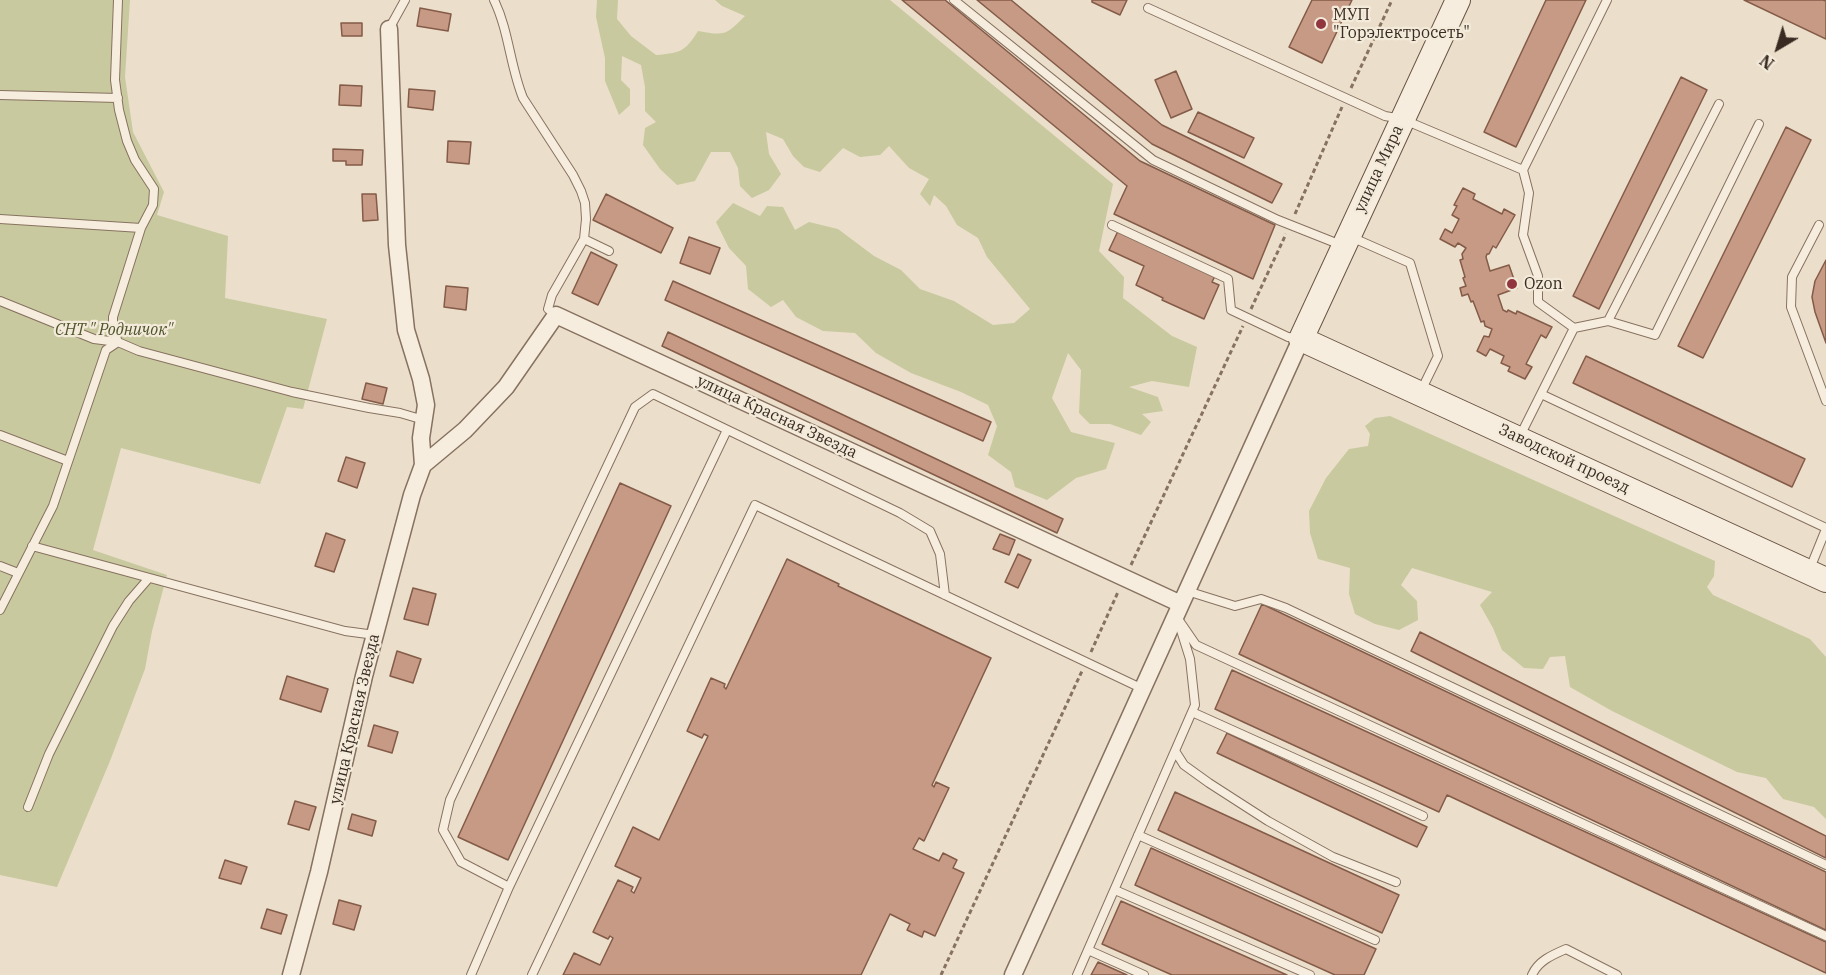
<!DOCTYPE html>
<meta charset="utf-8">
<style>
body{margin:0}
#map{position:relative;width:1826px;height:975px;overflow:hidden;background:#ebdfcb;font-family:"IBM Plex Serif",serif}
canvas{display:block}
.north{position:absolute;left:1748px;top:18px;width:60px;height:60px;-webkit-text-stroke:4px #f3eada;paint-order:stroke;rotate:218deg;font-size:16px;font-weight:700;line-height:24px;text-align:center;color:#392b22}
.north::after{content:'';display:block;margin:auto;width:21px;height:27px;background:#392b22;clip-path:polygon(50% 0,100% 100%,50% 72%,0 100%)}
</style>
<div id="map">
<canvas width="1826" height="975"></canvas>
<div class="north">N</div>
</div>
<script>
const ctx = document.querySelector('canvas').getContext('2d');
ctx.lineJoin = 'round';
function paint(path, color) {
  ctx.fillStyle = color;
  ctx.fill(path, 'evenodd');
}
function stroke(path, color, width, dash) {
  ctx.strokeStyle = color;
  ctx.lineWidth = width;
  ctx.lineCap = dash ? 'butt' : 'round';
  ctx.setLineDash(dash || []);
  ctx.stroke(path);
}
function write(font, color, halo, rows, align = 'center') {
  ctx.font = font + ' "IBM Plex Serif",serif';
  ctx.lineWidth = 4.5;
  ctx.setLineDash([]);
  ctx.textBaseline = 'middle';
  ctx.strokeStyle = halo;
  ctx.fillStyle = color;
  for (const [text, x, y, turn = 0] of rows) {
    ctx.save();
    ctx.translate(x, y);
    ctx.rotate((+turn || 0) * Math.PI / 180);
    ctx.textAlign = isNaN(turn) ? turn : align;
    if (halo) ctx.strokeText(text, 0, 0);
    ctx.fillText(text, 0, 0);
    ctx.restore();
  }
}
const green = new Path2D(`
 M 0,0 L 130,0 L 125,77 L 133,132 L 164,192 L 157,215 L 228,236 L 225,298 L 327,319 L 303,409 L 287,407 L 260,484 L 121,448 L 93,550 L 167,575 L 152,631 L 145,669 L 110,761 L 57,887 L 0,875 Z
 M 597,0 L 618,0 L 617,19 L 631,36 L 656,55 C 680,53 685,52 698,31 C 725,36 726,35 745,16 L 722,6 L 715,0 L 890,0 L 1113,184 L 1099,251 L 1124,277 L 1123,298 L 1172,336 L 1197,347 L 1189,387 L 1152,381 L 1129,387 L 1158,397 L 1163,411 L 1142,414 L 1151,422 L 1141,435 L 1110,424 L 1090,424 L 1079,413 L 1081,370 L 1068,353 L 1052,398 L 1071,432 L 1115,443 L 1106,469 L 1076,478 L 1047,500 L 1015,487 L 1011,472 L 988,455 L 997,426 L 988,405 L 961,392 L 911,373 L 876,353 L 855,333 L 823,331 L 796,317 L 783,300 L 771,307 L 748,289 L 746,266 L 729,248 L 716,222 L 733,203 L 760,216 L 767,206 L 783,207 L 795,230 L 809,222 L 838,229 L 874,256 L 901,270 L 920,289 L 954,301 L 993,325 L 1014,323 L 1030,309 L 987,257 L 978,238 L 957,225 L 946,206 L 934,195 L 930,206 L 920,194 L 929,179 L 909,168 L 889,146 L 880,155 L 860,157 L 843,148 L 820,172 L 804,167 L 793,156 L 783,139 L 766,132 L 769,154 L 781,174 L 769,190 L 752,198 L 740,186 L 738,168 L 730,152 L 711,152 L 695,181 L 677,185 L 660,169 L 643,145 L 645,128 L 656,122 L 645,111 L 645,87 L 641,65 L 622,56 L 621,80 L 630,89 L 630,105 L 619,115 L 605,81 L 605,58 L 596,17 Z
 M 1390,416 L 1715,561 L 1714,576 L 1707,587 L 1713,595 L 1810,639 L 1826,657 L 1826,819 L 1814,807 L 1783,799 L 1766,778 L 1737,772 L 1612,711 L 1570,687 L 1565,656 L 1550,657 L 1543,669 L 1524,668 L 1502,650 L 1493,628 L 1480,605 L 1492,592 L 1412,568 L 1401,585 L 1417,601 L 1418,620 L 1399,630 L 1375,624 L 1355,614 L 1349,594 L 1350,568 L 1318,559 L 1310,533 L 1309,511 L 1326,478 L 1349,449 L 1368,446 L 1370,434 L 1365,426 L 1375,418 Z`);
const building = new Path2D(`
 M 902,0 L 945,0 L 1140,161 L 1275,225 L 1253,279 L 1114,214 L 1127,186 Z
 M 977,0 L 1011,0 L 1162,125 L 1282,184 L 1272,203 L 1152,144 Z
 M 1092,0 L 1127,0 L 1120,15 L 1092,2 Z
 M 1312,0 L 1352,0 L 1322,63 L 1289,47 Z
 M 1546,0 L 1586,0 L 1516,147 L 1484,132 Z
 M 1744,0 L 1823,0 L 1826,1 L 1826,39 Z
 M 420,8 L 451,14 L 448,31 L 417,26 Z
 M 341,23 L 362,23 L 362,36 L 342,36 Z
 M 1176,71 L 1192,109 L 1171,118 L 1155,80 Z
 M 1681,77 L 1707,90 L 1599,309 L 1573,296 Z
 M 340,85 L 362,86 L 361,106 L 339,105 Z
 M 409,89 L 435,91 L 433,110 L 408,107 Z
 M 1198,112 L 1254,138 L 1244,158 L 1188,132 Z
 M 1786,127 L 1811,140 L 1703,358 L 1678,346 Z
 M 448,141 L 471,142 L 469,164 L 447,162 Z
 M 333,149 L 363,150 L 362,165 L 346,165 L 346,161 L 333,161 Z
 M 1463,188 L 1475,194 L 1473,199 L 1502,214 L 1504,209 L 1515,215 L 1496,248 L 1493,246 L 1489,254 L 1487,254 L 1486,257 L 1490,271 L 1509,265 L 1517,288 L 1498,295 L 1503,310 L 1507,312 L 1508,310 L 1516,314 L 1517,311 L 1552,327 L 1546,338 L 1541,335 L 1526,364 L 1532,367 L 1525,379 L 1508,371 L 1510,367 L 1501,363 L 1504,356 L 1490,349 L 1486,356 L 1477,351 L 1484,336 L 1489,337 L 1492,329 L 1485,326 L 1484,321 L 1481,322 L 1473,301 L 1471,302 L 1468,294 L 1462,296 L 1460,288 L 1466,286 L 1463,278 L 1465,277 L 1460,260 L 1463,259 L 1462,254 L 1466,248 L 1458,243 L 1455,247 L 1440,239 L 1445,229 L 1452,233 L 1459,219 L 1452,215 L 1457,206 L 1454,205 Z
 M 362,194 L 376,194 L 378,220 L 363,221 Z
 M 606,194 L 673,228 L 661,253 L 593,220 Z
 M 1118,231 L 1215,276 L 1212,282 L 1219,285 L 1204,319 L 1162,300 L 1163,298 L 1136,285 L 1144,266 L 1109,250 Z
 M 689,237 L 720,248 L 710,274 L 680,263 Z
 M 591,252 L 617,265 L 598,305 L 572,293 Z
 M 1826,260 L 1826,343 L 1815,312 L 1812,297 L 1815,281 Z
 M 673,281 L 991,422 L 983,441 L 665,300 Z
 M 446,286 L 468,288 L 466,310 L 444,307 Z
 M 668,332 L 1063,519 L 1057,533 L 662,346 Z
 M 1586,356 L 1805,459 L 1792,487 L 1573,383 Z
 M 366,383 L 387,388 L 383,404 L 362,399 Z
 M 346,457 L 365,463 L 357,488 L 338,481 Z
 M 620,483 L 671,506 L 508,860 L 458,837 Z
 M 326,533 L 345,540 L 334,572 L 315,566 Z
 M 1000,534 L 1015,540 L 1009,555 L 993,549 Z
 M 1018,554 L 1031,560 L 1018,588 L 1005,582 Z
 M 787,559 L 839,584 L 838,586 L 991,658 L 932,785 L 934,787 L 936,782 L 949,788 L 924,841 L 919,838 L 913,849 L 939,861 L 943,853 L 957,860 L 953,868 L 964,873 L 935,936 L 924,931 L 922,937 L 907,930 L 910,924 L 890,914 L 861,975 L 563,975 L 574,953 L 600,965 L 613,938 L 610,936 L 608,939 L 593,932 L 618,880 L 633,887 L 631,891 L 634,893 L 641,878 L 615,866 L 633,827 L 659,840 L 708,736 L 704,734 L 702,738 L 687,731 L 711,678 L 725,684 L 724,687 L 726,689 Z
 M 413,588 L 436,594 L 428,625 L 404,619 Z
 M 1262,604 L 1826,872 L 1826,930 L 1239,654 Z
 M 1420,632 L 1826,836 L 1826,858 L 1411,651 Z
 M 397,651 L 421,659 L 413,683 L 390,676 Z
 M 1232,670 L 1826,942 L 1826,973 L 1447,795 L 1439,812 L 1215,709 Z
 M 287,676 L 328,689 L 321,712 L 280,699 Z
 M 374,725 L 398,732 L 392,753 L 368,746 Z
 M 1227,733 L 1427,827 L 1417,847 L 1217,753 Z
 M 1175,792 L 1399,895 L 1382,933 L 1158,830 Z
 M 295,801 L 316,807 L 309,830 L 288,824 Z
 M 352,814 L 376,821 L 372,836 L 348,829 Z
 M 1151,848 L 1376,949 L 1364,975 L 1335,975 L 1135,885 Z
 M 225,860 L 247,867 L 241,884 L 219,878 Z
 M 339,900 L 361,906 L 354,930 L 333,924 Z
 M 1121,901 L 1287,975 L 1172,975 L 1102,944 Z
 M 267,909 L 287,915 L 281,934 L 261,928 Z
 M 1098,962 L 1127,975 L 1091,975 Z`);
const path = new Path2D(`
 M 1351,88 L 1392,0
 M 1295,214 L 1342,107
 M 1251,309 L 1286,234
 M 1131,565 L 1243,326
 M 1091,652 L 1118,592
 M 941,975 L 1082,671`);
const service = new Path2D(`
 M 118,0 L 115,80 L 119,110 L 127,141 L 135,160 L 154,189 L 153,205 L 141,228 L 113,317 L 113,329 L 118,342 L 139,351 L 292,392 L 369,408 L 400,413 L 424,420
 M 494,0 C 509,31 510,66 523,98 L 573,175 L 581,191 L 585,203 L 586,219 L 584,239
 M 954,0 L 1153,160 L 1278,220 L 1341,245
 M 1148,8 L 1385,116 L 1402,119 L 1523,170 L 1607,0
 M 389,29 L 405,0
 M 0,95 L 118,98
 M 1523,170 L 1529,193 L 1523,235 L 1538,276 L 1538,302 L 1574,328
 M 0,219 L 141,228
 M 1112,225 L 1228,279 L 1231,310 L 1288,337 L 1300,339
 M 1819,225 L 1792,277 L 1791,307 L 1826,401
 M 1351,237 L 1410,263 L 1438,356 L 1420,393
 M 0,301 L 94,339 L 118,342
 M 556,315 L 548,309 L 552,295 L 584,239 L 609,251
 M 1608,321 L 1719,104
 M 1541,394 L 1826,528
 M 0,435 L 68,461
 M 1519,438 L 1574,328 L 1608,321 L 1655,335 L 1759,124
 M 32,546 L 345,631 L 375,635
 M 0,566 L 18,573
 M 1809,571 L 1826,529
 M 1187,591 L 1235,606 L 1261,599 L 1286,608 L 1826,865
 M 0,610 L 53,506 L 106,350 L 118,342
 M 1176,616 L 1196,645 L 1826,936
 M 1192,712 L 1423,816
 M 1175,751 L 1184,765 L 1209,783 L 1268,821 L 1333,857 L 1396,882
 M 28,807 L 49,754 L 113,626 L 129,601 L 149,578
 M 1138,835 L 1375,940
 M 509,887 L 727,430
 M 1115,890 L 1310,975
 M 1088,950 L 1144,975
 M 471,975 L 509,887 L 461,862 L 443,830 L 450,800 L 635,407 L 653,394 L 900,513 L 930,531 L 940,554 L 945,595
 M 532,975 L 755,505 L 1143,689
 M 1077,975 L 1195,705 L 1190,659 L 1180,627
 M 1532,975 C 1538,961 1552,955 1566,949 L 1617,975`);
const minor = new Path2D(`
 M 389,29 L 397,245 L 406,330 L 421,379 L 426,405 L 421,438 L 423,465
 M 291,975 L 319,872 L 364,676 L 412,495 L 423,465 L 465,430 L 506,387 L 556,315 L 1181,604
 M 1013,975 L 1301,339`);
const secondary = new Path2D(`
 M 1458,0 L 1301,339 L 1826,580`);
const markers = [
 [1321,24,6,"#91353e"],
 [1512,284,6,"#91353e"]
];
const poiNames = [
 ["МУП",1333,15],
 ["\"Горэлектросеть\"",1333,33],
 ["Ozon",1524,284]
];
const streetNames = [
 ["улица Мира",1379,169,-65],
 ["улица Красная Звезда",777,417,25],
 ["Заводской проезд",1564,459,25],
 ["улица Красная Звезда",355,719,-77]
];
const parkNames = [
 ["СНТ \" Родничок\"",114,330]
];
paint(green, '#c8c99f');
paint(building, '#c69a84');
stroke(building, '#845b48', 1.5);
stroke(service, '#877260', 10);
stroke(minor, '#877260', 19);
stroke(secondary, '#695343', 26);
stroke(path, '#877260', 3, [4.5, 3]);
stroke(service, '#f7edde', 8);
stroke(minor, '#f7edde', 16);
stroke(secondary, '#f7edde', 24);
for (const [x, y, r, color] of markers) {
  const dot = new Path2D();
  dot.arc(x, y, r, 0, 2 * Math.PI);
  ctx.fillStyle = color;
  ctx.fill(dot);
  stroke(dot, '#f3eada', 2);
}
write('16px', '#392b22', '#f3eada', poiNames, 'left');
write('16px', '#392b22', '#f3eada', streetNames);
write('italic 16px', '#4d542b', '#f3eada', parkNames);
</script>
